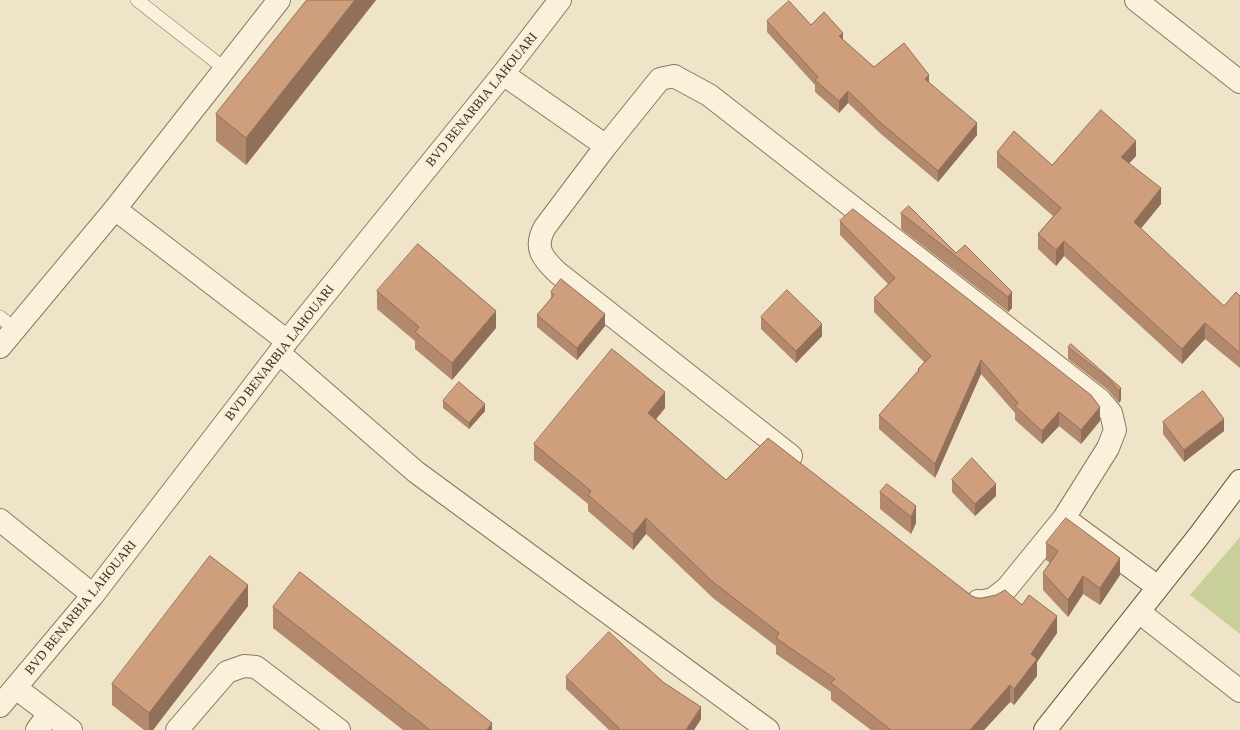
<!DOCTYPE html>
<style>
body{margin:0}
canvas{display:block;background:#f0e4c8}
</style>
<canvas width="1240" height="730"></canvas>
<script>
const ctx = document.querySelector('canvas').getContext('2d');
ctx.lineJoin = 'round';
function paint(path, color) {
  ctx.fillStyle = color;
  ctx.fill(path, 'evenodd');
}
function stroke(path, color, width, dash) {
  ctx.strokeStyle = color;
  ctx.lineWidth = width;
  ctx.lineCap = dash ? 'butt' : 'round';
  ctx.setLineDash(dash || []);
  ctx.stroke(path);
}
function write(font, color, halo, rows, align = 'center') {
  ctx.font = font + ' Georgia,serif';
  ctx.lineWidth = 3;
  ctx.setLineDash([]);
  ctx.textBaseline = 'middle';
  ctx.strokeStyle = halo;
  ctx.fillStyle = color;
  for (const [text, x, y, turn = 0] of rows) {
    ctx.save();
    ctx.translate(x, y);
    ctx.rotate((+turn || 0) * Math.PI / 180);
    ctx.textAlign = isNaN(turn) ? turn : align;
    if (halo) ctx.strokeText(text, 0, 0);
    ctx.fillText(text, 0, 0);
    ctx.restore();
  }
}
const green = new Path2D(`
 M 1240,537 L 1240,634 L 1190,595 Z`);
const service = new Path2D(`
 M 137,0 L 225,69
 M 0,317 L 15,329`);
const minor = new Path2D(`
 M 1136,0 L 1240,82
 M 503,74 L 606,146 L 545,227 C 533,248 543,259 558,273 L 791,456
 M 606,146 L 660,79 L 674,76 L 709,95 L 1100,400 L 1111,413 L 1115,430 L 1108,448 L 1064,518
 M 115,209 L 287,341
 M 0,347 L 115,209 L 279,0
 M 279,353 L 416,472 L 768,730
 M 0,520 L 93,595
 M 978,601 L 979,602 L 993,599 L 1007,588 L 1064,518 L 1158,587
 M 1139,612 L 1240,691
 M 16,688 L 71,730
 M 0,706 L 93,595 L 279,353 L 287,341 L 503,74 L 560,0
 M 37,730 L 49,714
 M 177,730 L 227,672 L 244,666 L 256,667 L 339,730`);
const secondary = new Path2D(`
 M 1045,730 L 1198,537 L 1240,481`);
const wall = new Path2D(`
 M 307,0 L 376,0 L 246,165 L 216,141 L 216,114 Z
 M 767,21 L 811,25 L 843,40 L 874,67 L 929,82 L 977,135 L 938,182 L 881,134 L 848,103 L 839,113 L 815,92 L 815,85 L 767,32 Z
 M 997,152 L 1052,165 L 1136,156 L 1129,163 L 1161,204 L 1140,229 L 1224,306 L 1240,296 L 1240,368 L 1205,339 L 1182,364 L 1064,256 L 1056,266 L 1038,249 L 1038,234 L 1053,216 L 997,167 Z
 M 901,213 L 956,253 L 1012,292 L 1012,308 L 1008,312 L 901,229 Z
 M 840,221 L 1100,421 L 1081,444 L 1059,426 L 1042,444 L 1015,420 L 1015,413 L 981,374 L 935,478 L 879,429 L 879,415 L 918,371 L 918,369 L 924,362 L 874,312 L 874,298 L 888,284 L 840,235 Z
 M 377,291 L 496,328 L 452,380 L 415,349 L 415,341 L 377,309 Z
 M 551,292 L 605,326 L 577,360 L 537,327 L 537,315 L 551,298 Z
 M 761,317 L 822,336 L 796,363 L 761,329 Z
 M 1068,347 L 1121,388 L 1121,400 L 1119,403 L 1108,390 L 1068,359 Z
 M 443,401 L 485,411 L 469,429 L 443,408 Z
 M 665,408 L 656,419 L 726,480 L 972,596 L 977,598 L 1022,605 L 1057,633 L 1037,662 L 1037,676 L 1014,705 L 1010,702 L 984,730 L 871,730 L 831,700 L 831,692 L 776,654 L 776,646 L 713,598 L 646,534 L 633,550 L 588,511 L 588,504 L 534,460 L 534,444 Z
 M 1163,422 L 1224,431 L 1184,462 L 1163,434 Z
 M 952,480 L 996,496 L 975,516 L 952,492 Z
 M 887,484 L 916,523 L 911,534 L 880,509 L 880,492 Z
 M 1046,543 L 1120,575 L 1100,605 L 1083,594 L 1068,617 L 1043,590 L 1043,573 L 1050,563 L 1046,560 Z
 M 248,606 L 153,730 L 144,730 L 112,705 L 112,684 Z
 M 273,607 L 492,730 L 403,730 L 273,628 Z
 M 566,677 L 701,719 L 694,730 L 609,730 L 566,689 Z`);
const shadedWall = new Path2D(`
 M 355,0 L 376,0 L 246,165 L 246,138 Z
 M 843,33 L 843,44 L 839,36 Z
 M 929,75 L 929,87 L 925,79 Z
 M 848,91 L 848,103 L 839,113 L 839,101 Z
 M 977,123 L 977,135 L 938,182 L 938,171 Z
 M 1136,141 L 1136,156 L 1121,172 L 1121,157 Z
 M 1161,188 L 1161,204 L 1134,237 L 1134,222 Z
 M 1064,241 L 1064,256 L 1056,266 L 1056,250 Z
 M 1012,292 L 1012,308 L 1008,312 L 1008,297 Z
 M 496,311 L 496,328 L 452,380 L 452,363 Z
 M 605,314 L 605,326 L 577,360 L 577,348 Z
 M 1205,323 L 1205,339 L 1182,364 L 1182,349 Z
 M 822,324 L 822,336 L 796,363 L 796,351 Z
 M 981,360 L 981,374 L 935,478 L 935,464 Z
 M 1121,388 L 1121,400 L 1119,403 L 1119,391 Z
 M 665,392 L 665,408 L 648,429 L 648,413 Z
 M 485,404 L 485,411 L 469,429 L 469,423 Z
 M 1100,407 L 1100,421 L 1081,444 L 1081,430 Z
 M 1059,412 L 1059,426 L 1042,444 L 1042,431 Z
 M 1224,419 L 1224,431 L 1184,462 L 1184,450 Z
 M 996,484 L 996,496 L 975,516 L 975,504 Z
 M 916,506 L 916,523 L 911,534 L 911,517 Z
 M 646,518 L 646,534 L 633,550 L 633,534 Z
 M 1120,558 L 1120,575 L 1100,605 L 1100,588 Z
 M 1083,576 L 1083,594 L 1068,617 L 1068,600 Z
 M 248,585 L 248,606 L 153,730 L 149,730 L 149,713 Z
 M 1057,616 L 1057,633 L 1037,662 L 1037,676 L 1014,705 L 1014,689 L 1031,654 Z
 M 1010,685 L 1010,702 L 984,730 L 970,730 Z
 M 701,707 L 701,719 L 694,730 L 686,730 Z
 M 492,723 L 492,730 L 487,730 Z`);
const building = new Path2D(`
 M 307,0 L 355,0 L 246,138 L 216,114 Z
 M 789,1 L 811,25 L 824,12 L 843,33 L 839,36 L 874,67 L 904,43 L 929,75 L 925,79 L 977,123 L 938,171 L 881,123 L 848,91 L 839,101 L 815,80 L 818,77 L 767,21 Z
 M 1101,110 L 1136,141 L 1121,157 L 1161,188 L 1134,222 L 1224,306 L 1236,292 L 1240,296 L 1240,353 L 1205,323 L 1182,349 L 1064,241 L 1056,250 L 1038,234 L 1061,208 L 997,152 L 1014,131 L 1052,165 Z
 M 909,206 L 956,253 L 965,245 L 1012,292 L 1008,297 L 901,213 Z
 M 853,209 L 1091,395 L 1100,407 L 1081,430 L 1059,412 L 1042,431 L 1015,406 L 1018,403 L 981,360 L 935,464 L 879,415 L 919,370 L 918,369 L 931,356 L 874,298 L 895,278 L 840,221 Z
 M 418,244 L 496,311 L 452,363 L 415,332 L 419,327 L 377,291 Z
 M 561,279 L 605,314 L 577,348 L 537,315 L 554,295 L 551,292 Z
 M 787,290 L 822,324 L 796,351 L 761,317 Z
 M 1071,344 L 1121,388 L 1119,391 L 1108,378 L 1068,347 Z
 M 612,349 L 665,392 L 648,413 L 726,480 L 768,438 L 972,596 L 977,598 L 982,598 L 996,595 L 1005,590 L 1022,605 L 1029,595 L 1057,616 L 1031,654 L 1037,659 L 1014,689 L 1010,685 L 970,730 L 891,730 L 831,683 L 835,679 L 776,638 L 779,633 L 713,582 L 646,518 L 633,534 L 588,495 L 591,491 L 534,444 Z
 M 459,382 L 485,404 L 469,423 L 443,401 Z
 M 1203,391 L 1224,419 L 1184,450 L 1163,422 Z
 M 972,458 L 996,484 L 975,504 L 952,480 Z
 M 887,484 L 916,506 L 911,517 L 880,492 Z
 M 1066,518 L 1120,558 L 1100,588 L 1083,576 L 1068,600 L 1043,573 L 1058,551 L 1046,543 Z
 M 210,556 L 248,585 L 149,713 L 112,684 Z
 M 300,572 L 492,723 L 487,730 L 430,730 L 273,607 Z
 M 609,632 L 663,682 L 701,707 L 686,730 L 618,730 L 619,728 L 566,677 Z`);
const streetNames = [
 ["BVD BENARBIA LAHOUARI",482,100,-51],
 ["BVD BENARBIA LAHOUARI",280,353,-52],
 ["BVD BENARBIA LAHOUARI",81,608,-51]
];
paint(green, '#c9cf9b');
stroke(service, '#8d765c', 14);
stroke(minor, '#8d765c', 24);
stroke(secondary, '#6f573f', 24);
stroke(service, '#faf1dc', 13);
stroke(minor, '#faf1dc', 22);
stroke(secondary, '#faf1dc', 22);
paint(wall, '#b2896c');
paint(shadedWall, '#916f58');
paint(building, '#cf9f7d');
stroke(building, '#916f58', 1);
write('13px', '#3d2e20', '#f7eed8', streetNames);
</script>
